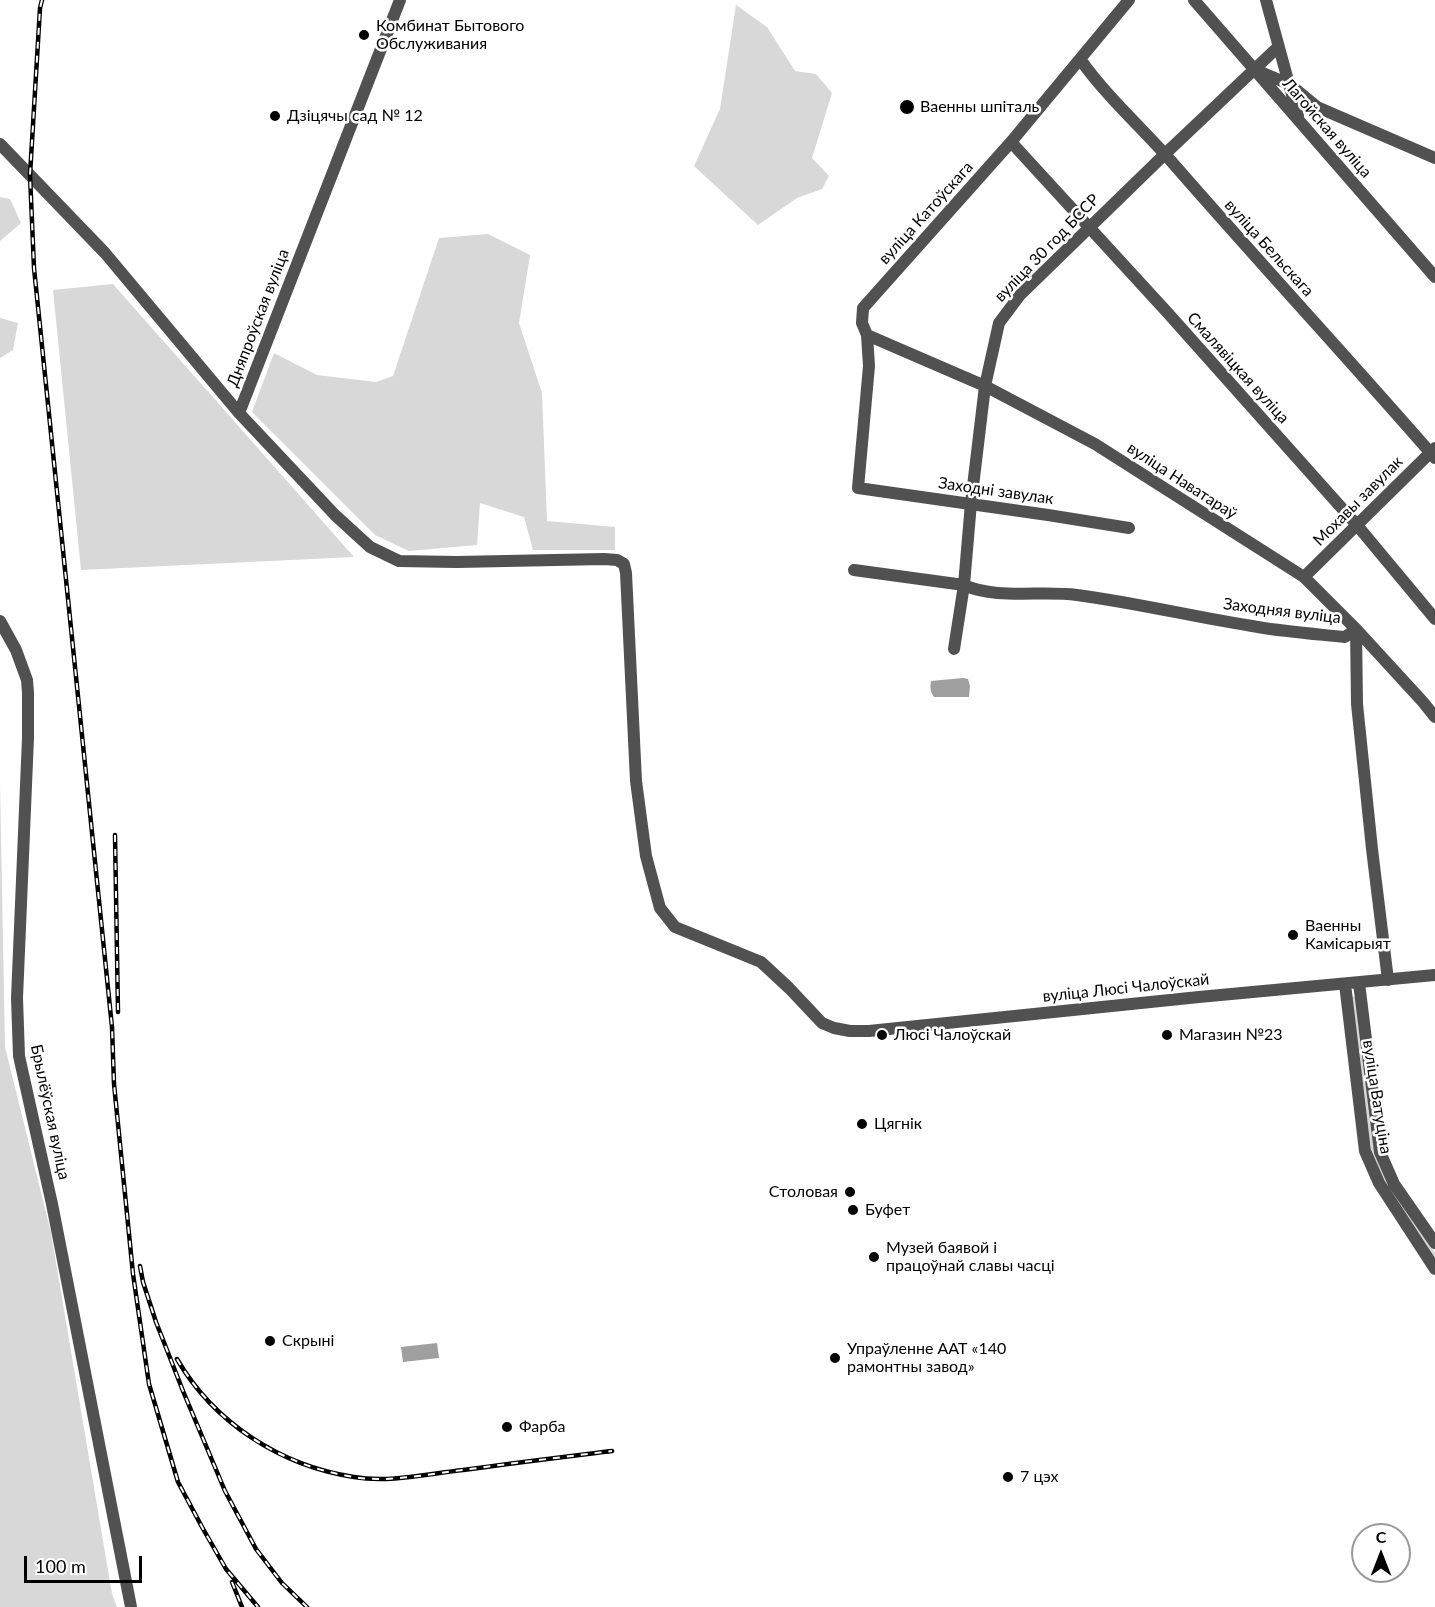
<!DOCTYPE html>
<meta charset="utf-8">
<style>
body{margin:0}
#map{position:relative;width:1435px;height:1607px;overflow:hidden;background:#fff;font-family:Lato,sans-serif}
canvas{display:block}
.north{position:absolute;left:1351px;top:1523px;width:60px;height:60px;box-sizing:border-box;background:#fff;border:2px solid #999;border-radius:50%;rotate:0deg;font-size:16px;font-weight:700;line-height:24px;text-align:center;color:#000}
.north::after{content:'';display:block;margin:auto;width:21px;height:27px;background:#000;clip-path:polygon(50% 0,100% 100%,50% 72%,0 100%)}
.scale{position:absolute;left:24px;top:1556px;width:118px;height:27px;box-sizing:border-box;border:3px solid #000;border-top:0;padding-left:8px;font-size:18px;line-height:21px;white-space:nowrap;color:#000;-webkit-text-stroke:4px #fff;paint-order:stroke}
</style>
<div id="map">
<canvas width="1435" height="1607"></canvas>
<div class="north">С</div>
<div class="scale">100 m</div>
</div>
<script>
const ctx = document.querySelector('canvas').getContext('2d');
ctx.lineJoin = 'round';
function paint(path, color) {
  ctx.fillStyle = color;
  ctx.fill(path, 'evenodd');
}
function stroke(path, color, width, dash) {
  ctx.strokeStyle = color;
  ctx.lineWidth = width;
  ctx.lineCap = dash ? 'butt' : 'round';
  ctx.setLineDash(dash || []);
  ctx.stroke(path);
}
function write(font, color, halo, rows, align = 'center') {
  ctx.font = font + ' Lato,sans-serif';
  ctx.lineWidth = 5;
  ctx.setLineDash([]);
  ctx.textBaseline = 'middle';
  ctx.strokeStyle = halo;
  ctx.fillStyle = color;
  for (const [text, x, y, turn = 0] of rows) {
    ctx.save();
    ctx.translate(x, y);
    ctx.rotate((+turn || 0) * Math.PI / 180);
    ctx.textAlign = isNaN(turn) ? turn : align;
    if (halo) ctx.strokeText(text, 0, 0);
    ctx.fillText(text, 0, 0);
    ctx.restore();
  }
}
const green = new Path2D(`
 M 736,5 L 767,27 L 795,71 L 816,74 L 832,93 L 812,158 L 829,176 L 822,189 L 797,198 L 758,225 L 694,166 L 720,109 Z
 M 0,197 L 10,199 L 21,223 L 0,241 Z
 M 488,234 L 530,255 L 519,323 L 542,393 L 547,521 L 615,527 L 615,550 L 533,550 L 524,517 L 480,503 L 477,545 L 409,551 L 375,535 L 252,412 L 274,353 L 317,375 L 376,382 L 393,376 L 439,238 Z
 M 113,284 L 354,557 L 81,570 L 53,290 Z
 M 0,318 L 18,323 L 13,350 L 0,358 Z
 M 0,783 L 5,1047 L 51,1233 L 112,1594 L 117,1607 L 0,1607 Z
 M 1351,996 L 1356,997 L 1376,1156 L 1401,1204 L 1435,1252 L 1435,1259 L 1398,1207 L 1372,1156 Z`);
const water = new Path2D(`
 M 963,678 L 968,679 L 970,686 L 969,697 L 934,697 C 930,691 930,688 931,681 Z
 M 437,1343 L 439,1358 L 403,1362 L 401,1347 Z`);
const minor = new Path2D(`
 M 1129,0 L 1011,142 L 863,308 L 862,323 L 867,335 L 869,366 L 858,488 L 1048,515 L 1129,528
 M 1194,0 L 1435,277
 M 1266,0 L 1289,84 L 1317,107 L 1435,158
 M 1080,59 C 1106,96 1141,127 1171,161 C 1258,261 1348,358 1435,458
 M 1258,71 L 1289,84 L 1298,116
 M 1011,142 L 1166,311 L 1356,524 L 1435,619
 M 0,144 L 105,253 L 239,413 L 335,515 L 370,547 L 399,561 L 457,562 L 604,559 L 617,560 L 624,564 L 626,573 L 636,781 L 646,856 L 660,908 L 675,927 L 761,962 L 789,988 L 822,1023 L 834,1028 L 850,1031 L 869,1031 L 1199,997 L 1435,975
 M 867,335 L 985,386 L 1095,444 L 1304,577 L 1356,629 L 1423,702 L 1435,717
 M 239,413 L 400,0
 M 854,570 L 964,585 C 997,600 1041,590 1077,595 C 1138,603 1198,618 1258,627 C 1287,632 1316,634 1345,637 L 1356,629
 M 1304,577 L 1435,448
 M 0,621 L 16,650 L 27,680 L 28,693 L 28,738 L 17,998 L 19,1056 L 52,1204 L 131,1607
 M 1356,629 L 1357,704 L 1372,849 L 1388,980
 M 954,649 L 964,585 L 971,503 L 985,386 L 999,323 L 1020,295 L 1165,154 L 1278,47
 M 1359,983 L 1380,1152 L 1394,1184 L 1435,1243
 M 1345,984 L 1365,1151 L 1379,1183 L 1435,1269`);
const rail = new Path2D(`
 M 42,0 L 40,8 L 30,175 L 34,268 L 112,1027 L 114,1084 L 133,1274 L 149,1384 L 178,1482 L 202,1527 L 226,1569 L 258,1607
 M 115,835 L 118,1012
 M 140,1266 L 143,1282 L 156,1322 L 183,1391 L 225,1491 L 256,1549 L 282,1583 L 307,1607
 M 177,1359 C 214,1423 281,1466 354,1477 C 389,1483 427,1474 463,1470 C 513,1463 563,1457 612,1451
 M 232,1582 L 242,1607`);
const markers = [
 [364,35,6,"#000"],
 [907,107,8,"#000"],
 [275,116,6,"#000"],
 [1293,935,6,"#000"],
 [882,1035,6,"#000"],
 [1167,1035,6,"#000"],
 [862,1124,6,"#000"],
 [850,1192,6,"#000"],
 [853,1210,6,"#000"],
 [874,1257,6,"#000"],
 [270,1341,6,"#000"],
 [835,1358,6,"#000"],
 [507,1427,6,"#000"],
 [1008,1477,6,"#000"]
];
const poiNames = [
 ["Комбинат Бытового",376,26],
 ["Обслуживания",376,44],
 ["Ваенны шпіталь",920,107],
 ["Дзіцячы сад № 12",287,116],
 ["Ваенны",1305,926],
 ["Камісарыят",1305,944],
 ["Люсі Чалоўскай",894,1035],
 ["Магазин №23",1179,1035],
 ["Цягнік",874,1124],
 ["Столовая",838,1192,"right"],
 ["Буфет",865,1210],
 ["Музей баявой і",886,1248],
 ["працоўнай славы часці",886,1266],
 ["Скрыні",282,1341],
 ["Упраўленне ААТ «140",847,1349],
 ["рамонтны завод»",847,1367],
 ["Фарба",519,1427],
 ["7 цэх",1020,1477]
];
const streetNames = [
 ["Лагойская вуліца",1327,128,49],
 ["вуліца Катоўскага",926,213,-48],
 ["вуліца 30 год БССР",1047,248,-46],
 ["вуліца Бельскага",1269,248,48],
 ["Дняпроўская вуліца",258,318,-69],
 ["Смалявіцкая вуліца",1238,368,48],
 ["вуліца Наватараў",1182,481,33],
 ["Заходні завулак",996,491,8],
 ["Мохавы завулак",1358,501,-45],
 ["Заходняя вуліца",1282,611,7],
 ["вуліца Люсі Чалоўскай",1126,988,-6],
 ["вуліца Ватуціна",1377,1097,81],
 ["Брылёўская вуліца",50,1112,78]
];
paint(green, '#d8d8d8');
paint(water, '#9f9f9f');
stroke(minor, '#515151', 12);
stroke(rail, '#000', 4.5);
stroke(rail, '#fff', 2, [7]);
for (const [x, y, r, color] of markers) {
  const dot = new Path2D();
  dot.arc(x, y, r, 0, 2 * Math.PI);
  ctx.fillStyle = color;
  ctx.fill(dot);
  stroke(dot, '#fff', 2);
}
write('16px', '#000', '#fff', poiNames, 'left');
write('16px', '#000', '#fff', streetNames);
</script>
